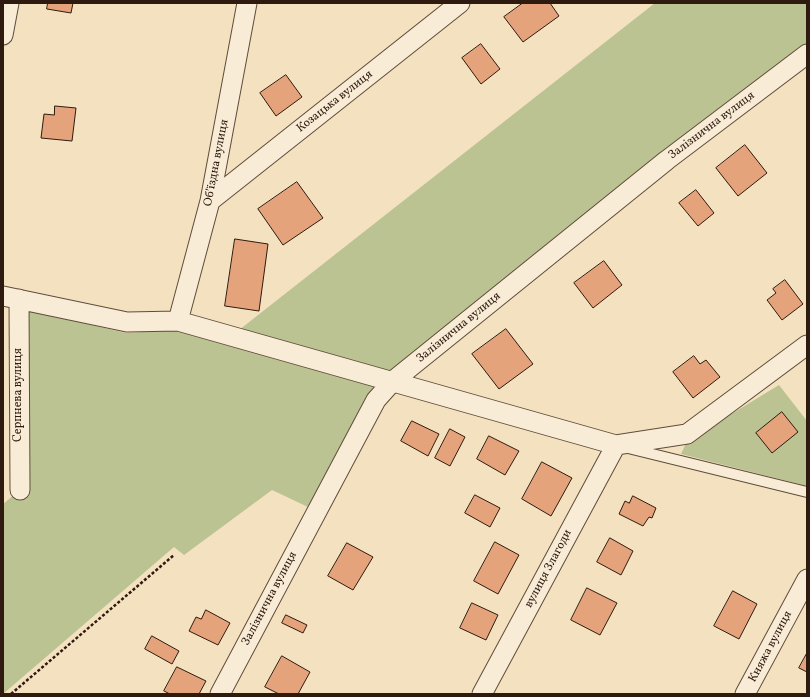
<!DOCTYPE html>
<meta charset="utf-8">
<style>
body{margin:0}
#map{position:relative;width:810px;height:697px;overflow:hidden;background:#f4e1c0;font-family:Vollkorn,serif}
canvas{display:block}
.frame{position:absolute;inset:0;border:4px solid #2e1a0f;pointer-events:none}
</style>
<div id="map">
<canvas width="810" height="697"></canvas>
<div class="frame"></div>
</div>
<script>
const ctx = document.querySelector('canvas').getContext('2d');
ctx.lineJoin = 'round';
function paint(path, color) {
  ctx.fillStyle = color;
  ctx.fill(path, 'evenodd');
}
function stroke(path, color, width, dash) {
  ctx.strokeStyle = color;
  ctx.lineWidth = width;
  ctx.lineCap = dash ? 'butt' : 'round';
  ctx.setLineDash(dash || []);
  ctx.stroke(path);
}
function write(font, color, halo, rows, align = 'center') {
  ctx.font = font + ' Vollkorn,serif';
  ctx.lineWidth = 3;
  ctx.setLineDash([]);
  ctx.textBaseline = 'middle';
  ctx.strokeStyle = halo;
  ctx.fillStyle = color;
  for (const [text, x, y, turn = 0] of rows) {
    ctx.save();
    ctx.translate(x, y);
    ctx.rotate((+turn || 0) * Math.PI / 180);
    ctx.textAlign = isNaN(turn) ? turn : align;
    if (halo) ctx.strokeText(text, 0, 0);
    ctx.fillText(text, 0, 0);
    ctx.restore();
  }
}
const green = new Path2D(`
 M 655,3 L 807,3 L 807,44 L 663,154 L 391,372 L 239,330 Z
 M 26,310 L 126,333 L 177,330 L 378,386 L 310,508 L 272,490 L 184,555 L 174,547 L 3,694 L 3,504 L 26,485 Z
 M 779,385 L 807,421 L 807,486 L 681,454 L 687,441 Z`);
const building = new Path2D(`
 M 48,3 L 73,3 L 71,13 L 47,9 Z
 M 523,3 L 550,3 L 559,16 L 523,42 L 504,17 Z
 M 481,44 L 500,69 L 481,84 L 462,58 Z
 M 286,75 L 302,97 L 276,116 L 260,93 Z
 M 55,106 L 76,108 L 72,141 L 41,138 L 44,114 L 54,115 Z
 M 745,145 L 767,173 L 738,196 L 716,168 Z
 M 297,182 L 323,218 L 283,245 L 258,209 Z
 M 696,190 L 714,213 L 698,226 L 679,203 Z
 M 235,239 L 268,244 L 259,311 L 225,306 Z
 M 604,261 L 622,285 L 593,308 L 574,283 Z
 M 785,280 L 803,304 L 782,320 L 767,300 L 776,293 L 773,289 Z
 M 506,329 L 533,364 L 499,389 L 472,354 Z
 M 694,356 L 700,364 L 706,360 L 720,377 L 693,398 L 673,372 Z
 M 782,412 L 798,432 L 772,453 L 756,433 Z
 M 412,421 L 439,434 L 428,456 L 401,441 Z
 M 450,429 L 465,437 L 450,466 L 435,458 Z
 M 489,436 L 519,451 L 505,475 L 477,459 Z
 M 542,462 L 572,478 L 551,516 L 522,499 Z
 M 475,495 L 500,508 L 490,527 L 465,513 Z
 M 633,496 L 656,508 L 652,518 L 649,517 L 643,526 L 619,514 L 625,501 L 629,503 Z
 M 610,538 L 633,551 L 621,575 L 597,562 Z
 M 495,542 L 519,555 L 498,594 L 474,581 Z
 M 347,543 L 373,557 L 353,590 L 328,576 Z
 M 587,588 L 617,603 L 600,635 L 571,620 Z
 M 733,591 L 757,604 L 739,639 L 714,626 Z
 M 472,603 L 498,615 L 486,640 L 460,628 Z
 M 206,610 L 230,623 L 218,645 L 189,631 L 196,617 L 201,619 Z
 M 286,615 L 307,625 L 303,633 L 282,623 Z
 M 152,636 L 179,651 L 172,664 L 145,649 Z
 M 807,653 L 807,672 L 799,668 Z
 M 282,656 L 310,672 L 298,694 L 279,694 L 265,687 Z
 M 177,667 L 206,681 L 199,694 L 170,694 L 164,691 Z`);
const path = new Path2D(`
 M 11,694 L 174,555`);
const lane = new Path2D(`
 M 628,448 L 807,492`);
const street = new Path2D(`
 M 3,35 L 9,3
 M 210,201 L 460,3
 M 3,296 L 127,322 L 178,321 L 616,445 L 687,434 L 807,345
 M 19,299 L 20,490
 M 178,321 L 210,201 L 247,3
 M 220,694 L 376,400 L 393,381 L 667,160 L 807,54
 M 482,694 L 616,445
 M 745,694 L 807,579`);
const streetNames = [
 ["Козацька вулиця",335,102,-38],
 ["Залізнична вулиця",712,126,-37],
 ["Обʼїздна вулиця",217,163,-79],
 ["Залізнична вулиця",459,328,-39],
 ["Серпнева вулиця",19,395,-90],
 ["вулиця Злагоди",549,569,-62],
 ["Залізнична вулиця",270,599,-62],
 ["Княжа вулиця",771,647,-62]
];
paint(green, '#bbc393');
paint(building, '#e5a37c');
stroke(building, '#2e1a0f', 1);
stroke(lane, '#604c3b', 12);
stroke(street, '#604c3b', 21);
stroke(path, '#2e1a0f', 2.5, [3, 2]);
stroke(lane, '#f8ecd6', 10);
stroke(street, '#f8ecd6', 19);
write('12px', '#2e1a0f', '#f8ecd6', streetNames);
</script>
